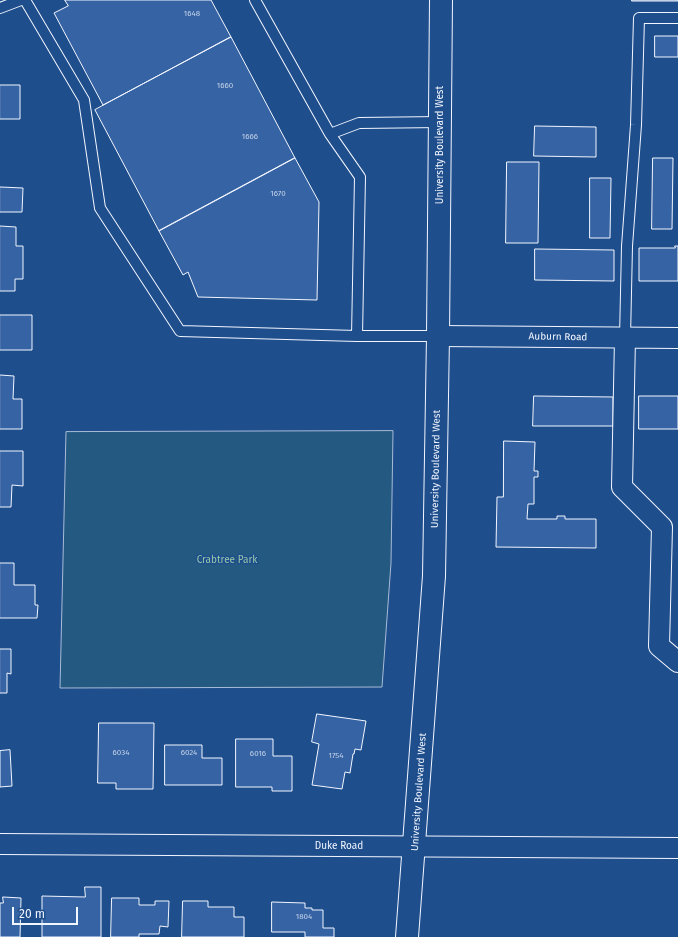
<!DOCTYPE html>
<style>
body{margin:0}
#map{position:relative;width:678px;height:937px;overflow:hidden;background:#1f4e8c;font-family:"Fira Sans",sans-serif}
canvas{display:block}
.scale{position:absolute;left:12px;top:907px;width:66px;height:18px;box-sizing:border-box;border:2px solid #f2f6ff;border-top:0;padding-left:5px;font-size:12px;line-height:14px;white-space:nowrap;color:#f2f6ff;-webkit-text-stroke:3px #1f4e8c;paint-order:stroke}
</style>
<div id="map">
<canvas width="678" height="937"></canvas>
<div class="scale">20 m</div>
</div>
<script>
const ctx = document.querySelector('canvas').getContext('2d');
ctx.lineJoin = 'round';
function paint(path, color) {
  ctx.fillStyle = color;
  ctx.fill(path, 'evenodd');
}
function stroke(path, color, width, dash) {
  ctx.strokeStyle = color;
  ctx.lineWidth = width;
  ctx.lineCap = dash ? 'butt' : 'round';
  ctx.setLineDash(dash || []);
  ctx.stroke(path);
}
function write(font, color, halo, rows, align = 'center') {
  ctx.font = font + ' "Fira Sans",sans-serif';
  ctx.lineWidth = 3;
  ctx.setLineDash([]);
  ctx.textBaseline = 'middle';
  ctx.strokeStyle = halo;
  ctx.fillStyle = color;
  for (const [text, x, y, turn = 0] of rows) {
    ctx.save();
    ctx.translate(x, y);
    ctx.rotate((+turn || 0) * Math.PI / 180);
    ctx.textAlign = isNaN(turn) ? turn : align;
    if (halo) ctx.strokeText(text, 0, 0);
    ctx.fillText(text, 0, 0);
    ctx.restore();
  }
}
const green = new Path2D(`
 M 393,431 L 391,563 L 382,687 L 60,688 L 66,432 Z`);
const building = new Path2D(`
 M 65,0 L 211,0 L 231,37 L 103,105 L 54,13 L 68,6 Z
 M 632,0 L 678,0 L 678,1 L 632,1 Z
 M 655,36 L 678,36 L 678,57 L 655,57 Z
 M 231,37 L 295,158 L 159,231 L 95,110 Z
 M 0,85 L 20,85 L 20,119 L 0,119 Z
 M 535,126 L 596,127 L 596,157 L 534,156 Z
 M 295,158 L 319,202 L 317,300 L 198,297 L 188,272 L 183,275 L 159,231 Z
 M 653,158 L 673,158 L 672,229 L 652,229 Z
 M 507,162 L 539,162 L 538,243 L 506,243 Z
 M 590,178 L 611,178 L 610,238 L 590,238 Z
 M 0,187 L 23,188 L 22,212 L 0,212 Z
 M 0,226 L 16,227 L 16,246 L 23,246 L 23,279 L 15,279 L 15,291 L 0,291 Z
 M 675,246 L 678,246 L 678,281 L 639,281 L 639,248 L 675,248 Z
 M 535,249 L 614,250 L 614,281 L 535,280 Z
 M 0,315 L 32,315 L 32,350 L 0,350 Z
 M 0,375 L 14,376 L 13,399 L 22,399 L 22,429 L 0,429 Z
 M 534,396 L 613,397 L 613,426 L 533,426 Z
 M 639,396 L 678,396 L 678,429 L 639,429 Z
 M 504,441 L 535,442 L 534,471 L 538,471 L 538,477 L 534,477 L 534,504 L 528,504 L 527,519 L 557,519 L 557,516 L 565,516 L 565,519 L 596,519 L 596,548 L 496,547 L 497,497 L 503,497 Z
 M 0,451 L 23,451 L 23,486 L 12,485 L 11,507 L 0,507 Z
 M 0,563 L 14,563 L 14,585 L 35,585 L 35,605 L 38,605 L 37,618 L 0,618 Z
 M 0,649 L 11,649 L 11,674 L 7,673 L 7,693 L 0,693 Z
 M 317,714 L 366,721 L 361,750 L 355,749 L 354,754 L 353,754 L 350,773 L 345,772 L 342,789 L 312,785 L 319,744 L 312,742 Z
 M 99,723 L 154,723 L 153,789 L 116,789 L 116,783 L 98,783 Z
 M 236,739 L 273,739 L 273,756 L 292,756 L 292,791 L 272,791 L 272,787 L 236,787 Z
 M 165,745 L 202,745 L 202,758 L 222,758 L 222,785 L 165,785 Z
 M 10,750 L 12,786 L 0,787 L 0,751 Z
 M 85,887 L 101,887 L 101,937 L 42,937 L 42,896 L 85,897 Z
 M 3,897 L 21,898 L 20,937 L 0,937 L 0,903 L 3,903 Z
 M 112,898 L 139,898 L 139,905 L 155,905 L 155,901 L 169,901 L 168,927 L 160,926 L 159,934 L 139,934 L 139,937 L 111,937 Z
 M 183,901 L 208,901 L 208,907 L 234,907 L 234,917 L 244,917 L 244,937 L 182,937 Z
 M 272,902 L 305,903 L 305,908 L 312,908 L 312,910 L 323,910 L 323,928 L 334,928 L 334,937 L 305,937 L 305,932 L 272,932 Z`);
const lane = new Path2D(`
 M 25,0 L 84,100 L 100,208 L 180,331 L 357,336 L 360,177 L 330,134 L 255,0
 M 0,8 L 21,0
 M 330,134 L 359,123 L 440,122
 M 357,336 L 438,336
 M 625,338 L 627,246 L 636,125 L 639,18 L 678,18`);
const street = new Path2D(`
 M 438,336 L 678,338
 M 625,338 L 622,487 L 662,527 L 659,646 L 678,662
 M 0,844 L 678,848`);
const primary = new Path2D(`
 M 407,937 L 434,576 L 438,336 L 441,0`);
const numberNames = [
 ["1648",192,14],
 ["1660",225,86],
 ["1666",250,137],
 ["1670",278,194],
 ["6034",121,753],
 ["6024",189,753],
 ["6016",258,754],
 ["1754",336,756],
 ["1804",304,917]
];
const streetNames = [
 ["University Boulevard West",440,145,-90],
 ["Auburn Road",558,337,1],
 ["University Boulevard West",436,469,-89],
 ["University Boulevard West",419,792,-86],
 ["Duke Road",339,846]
];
const parkNames = [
 ["Crabtree Park",227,560]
];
paint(green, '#245a82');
stroke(green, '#a8bbd7', 1);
paint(building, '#3563a3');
stroke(building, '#f2f6ff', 1);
stroke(lane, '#f2f6ff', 12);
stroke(street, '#f2f6ff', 22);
stroke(primary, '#f2f6ff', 24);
stroke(lane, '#1f4e8c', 10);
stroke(street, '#1f4e8c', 20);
stroke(primary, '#1f4e8c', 22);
write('8px', '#c3d1e8', null, numberNames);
write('10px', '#f2f6ff', '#1f4e8c', streetNames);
write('10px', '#97c8a6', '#1f4e8c', parkNames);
</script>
